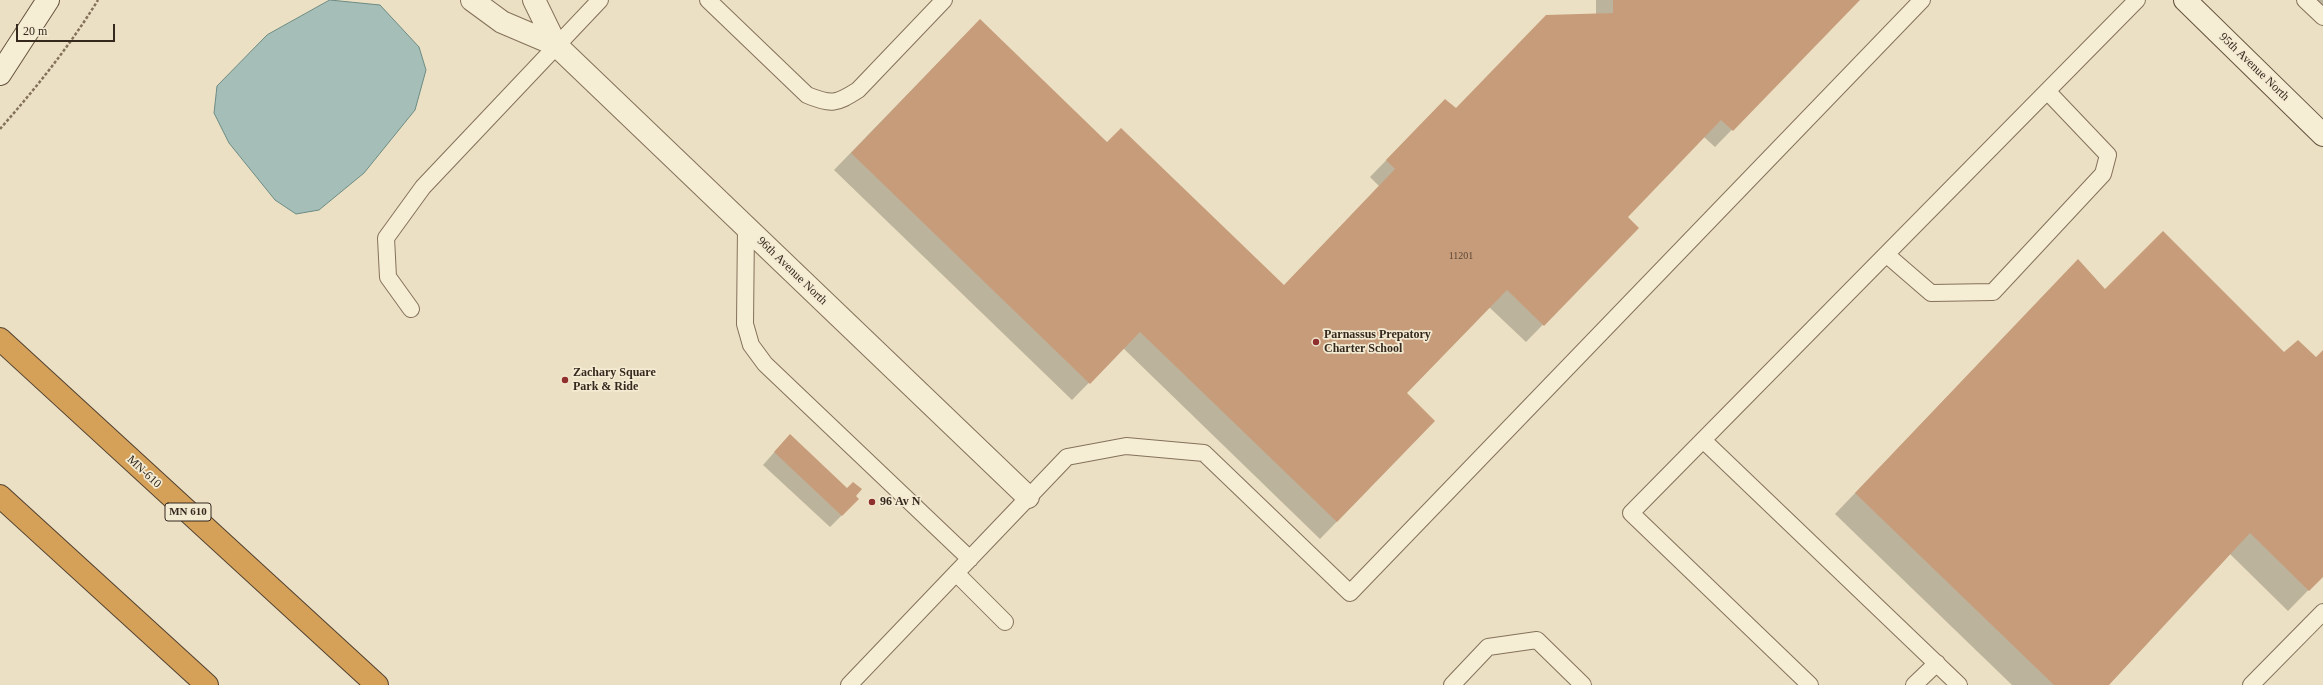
<!DOCTYPE html>
<style>
body{margin:0}
#map{position:relative;width:2323px;height:685px;overflow:hidden;background:#ebe0c3;font-family:Georgia,serif}
canvas{display:block}
.scale{position:absolute;left:16px;top:24px;width:99px;height:18px;box-sizing:border-box;border:2px solid #35291e;border-top:0;padding-left:5px;font-size:12px;line-height:14px;white-space:nowrap;color:#35291e;-webkit-text-stroke:3px #f3ead2;paint-order:stroke}
</style>
<div id="map">
<canvas width="2323" height="685"></canvas>
<div class="scale">20 m</div>
</div>
<script>
const ctx = document.querySelector('canvas').getContext('2d');
ctx.lineJoin = 'round';
function paint(path, color) {
  ctx.fillStyle = color;
  ctx.fill(path, 'evenodd');
}
function stroke(path, color, width, dash) {
  ctx.strokeStyle = color;
  ctx.lineWidth = width;
  ctx.lineCap = dash ? 'butt' : 'round';
  ctx.setLineDash(dash || []);
  ctx.stroke(path);
}
function write(font, color, halo, rows, align = 'center') {
  ctx.font = font + ' Georgia,serif';
  ctx.lineWidth = 3.5;
  ctx.setLineDash([]);
  ctx.textBaseline = 'middle';
  ctx.strokeStyle = halo;
  ctx.fillStyle = color;
  for (const [text, x, y, turn = 0] of rows) {
    ctx.save();
    ctx.translate(x, y);
    ctx.rotate((+turn || 0) * Math.PI / 180);
    ctx.textAlign = isNaN(turn) ? turn : align;
    if (halo) ctx.strokeText(text, 0, 0);
    ctx.fillText(text, 0, 0);
    ctx.restore();
  }
}
const water = new Path2D(`
 M 330,0 L 380,5 L 419,47 L 426,70 L 415,110 L 364,173 L 319,210 L 296,214 L 275,200 L 229,143 L 214,113 L 217,86 L 267,35 Z`);
const shadow = new Path2D(`
 M 1596,0 L 1858,0 L 1715,147 L 1704,137 L 1626,217 L 1637,228 L 1526,342 L 1489,307 L 1406,393 L 1434,421 L 1320,539 L 1123,348 L 1072,400 L 834,170 L 963,37 L 1107,143 L 1284,286 L 1379,186 L 1370,177 L 1428,117 L 1455,109 L 1596,15 Z
 M 2314,0 L 2323,0 L 2323,9 Z
 M 2078,260 L 2105,291 L 2284,353 L 2316,358 L 2323,351 L 2323,575 L 2288,611 L 2230,554 L 2107,685 L 2012,685 L 1835,514 Z
 M 778,448 L 847,489 L 842,515 L 830,527 L 763,465 Z`);
const building = new Path2D(`
 M 1613,0 L 1860,0 L 1733,131 L 1721,120 L 1628,217 L 1639,228 L 1544,326 L 1507,290 L 1407,393 L 1435,421 L 1337,522 L 1140,332 L 1090,384 L 851,153 L 980,19 L 1107,142 L 1121,128 L 1284,285 L 1395,169 L 1386,160 L 1445,99 L 1456,108 L 1546,15 L 1613,13 Z
 M 2163,231 L 2284,352 L 2298,340 L 2316,357 L 2323,350 L 2323,577 L 2309,591 L 2250,533 L 2109,685 L 2054,685 L 1855,493 L 2078,259 L 2105,289 Z
 M 790,434 L 847,488 L 853,482 L 862,489 L 856,496 L 859,499 L 842,516 L 774,452 Z`);
const path = new Path2D(`
 M 0,129 C 36,88 69,47 98,0`);
const lane = new Path2D(`
 M 708,0 L 807,95 C 832,105 836,104 858,90 L 944,0
 M 2305,0 L 2323,17
 M 746,227 L 745,324 L 751,345 L 765,364 L 970,559
 M 1887,255 L 1931,293 L 1993,292 L 2103,174 L 2108,155 L 2048,92
 M 411,309 L 388,277 L 386,238 L 423,187 L 600,0
 M 1703,440 L 1959,685
 M 956,573 L 1005,622
 M 849,685 L 1067,457 L 1126,446 L 1204,453 L 1350,593 L 1922,0
 M 1452,685 L 1488,647 L 1537,640 L 1583,685
 M 1810,685 L 1631,513 L 2137,0
 M 1914,685 L 1937,663
 M 2251,685 L 2323,612`);
const street = new Path2D(`
 M 472,0 L 502,22 L 556,45
 M 534,0 L 556,45 L 1028,497`);
const secondary = new Path2D(`
 M 2185,0 L 2323,135
 M 0,74 L 48,0`);
const highway = new Path2D(`
 M 0,339 L 377,685
 M 0,496 L 207,685`);
const markers = [
 [1316,342,4,"#8f302f"],
 [565,380,4,"#8f302f"],
 [872,502,4,"#8f302f"]
];
const numberNames = [
 ["11201",1461,256]
];
const shields = [
 [188,512,46]
];
const shieldNames = [
 ["MN 610",188,512]
];
const streetNames = [
 ["95th Avenue North",2254,67,44],
 ["96th Avenue North",792,271,44],
 ["MN-610",144,472,43]
];
const poiNames = [
 ["Parnassus Prepatory",1324,335],
 ["Charter School",1324,349],
 ["Zachary Square",573,373],
 ["Park & Ride",573,387],
 ["96 Av N",880,502]
];
paint(water, '#a5beb7');
stroke(water, '#6c8b84', 1);
paint(shadow, '#0003');
paint(building, '#c79c7b');
stroke(lane, '#84715b', 18);
stroke(street, '#84715b', 24);
stroke(secondary, '#65533e', 24);
stroke(highway, '#52402f', 24);
stroke(path, '#84715b', 2.5, [3, 2]);
stroke(lane, '#f6edd5', 16);
stroke(street, '#f6edd5', 22);
stroke(secondary, '#f6edd5', 22);
stroke(highway, '#d5a159', 22);
for (const [x, y, r, color] of markers) {
  const dot = new Path2D();
  dot.arc(x, y, r, 0, 2 * Math.PI);
  ctx.fillStyle = color;
  ctx.fill(dot);
  stroke(dot, '#f3ead2', 1.5);
}
write('10px', '#5a4635', null, numberNames);
for (const [x, y, w] of shields) {
  const box = new Path2D();
  box.roundRect(x - w / 2, y - 9, w, 18, 3);
  ctx.fillStyle = '#f3ead2';
  ctx.fill(box);
  stroke(box, '#35291e', 1);
}
write('bold 11px', '#35291e', null, shieldNames);
write('12px', '#35291e', '#f3ead2', streetNames);
write('bold 12px', '#35291e', '#f3ead2', poiNames, 'left');
</script>
